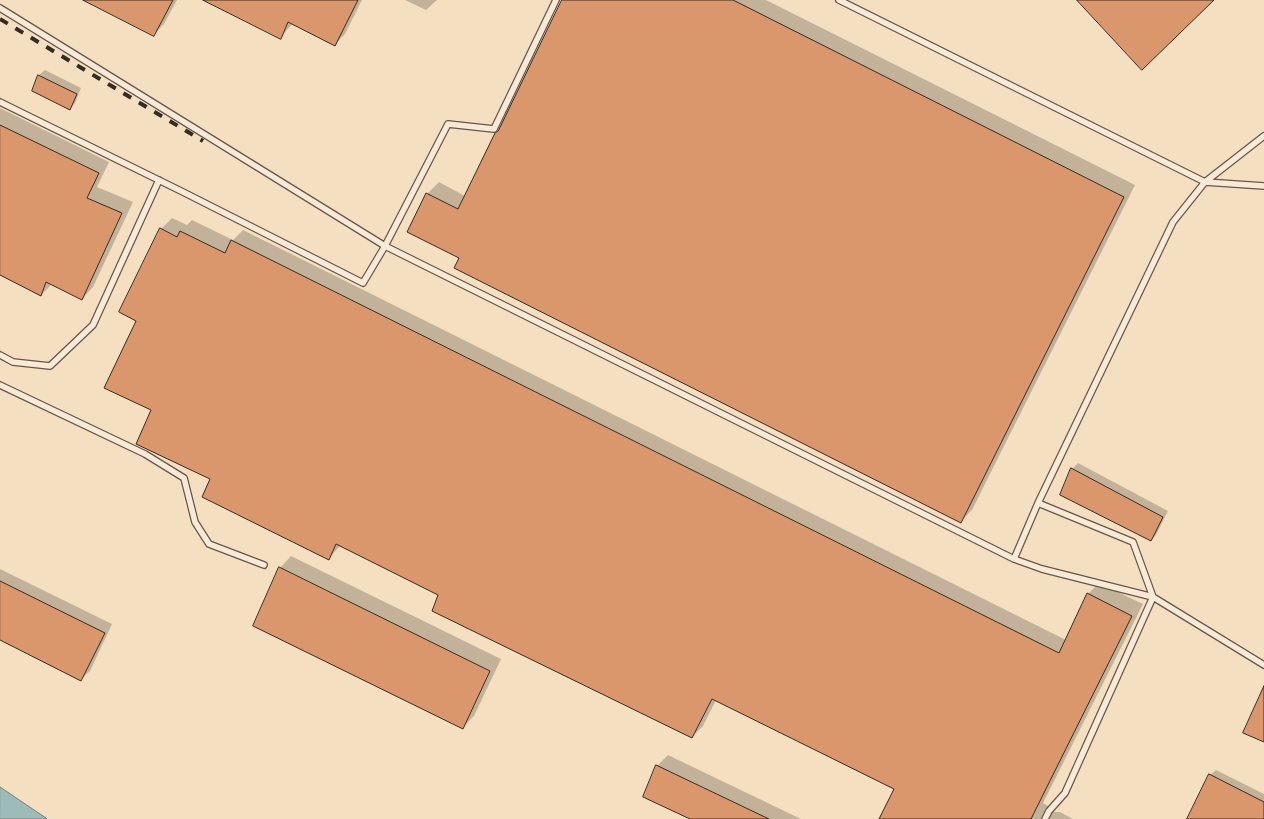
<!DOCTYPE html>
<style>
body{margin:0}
canvas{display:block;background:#f4dfc0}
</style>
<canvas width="1264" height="819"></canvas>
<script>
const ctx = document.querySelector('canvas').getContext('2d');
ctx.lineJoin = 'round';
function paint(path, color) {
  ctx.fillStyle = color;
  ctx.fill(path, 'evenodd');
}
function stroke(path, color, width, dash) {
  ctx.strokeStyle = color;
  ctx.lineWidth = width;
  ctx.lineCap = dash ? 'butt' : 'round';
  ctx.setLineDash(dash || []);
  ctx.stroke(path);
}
const water = new Path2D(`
 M 0,787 L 46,818 L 47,819 L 0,819 Z`);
const shadow = new Path2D(`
 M 85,0 L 177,0 L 164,24 L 154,34 Z
 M 205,0 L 362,0 L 345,34 L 335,44 L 293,23 L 281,37 Z
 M 405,0 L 437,0 L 426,10 Z
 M 564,0 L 766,0 L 1135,185 L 972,510 L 961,521 L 408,231 L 427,194 L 439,182 L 465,196 Z
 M 45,70 L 81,88 L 75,103 L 70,108 L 34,91 L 39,75 Z
 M 0,108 L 109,162 L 97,187 L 133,202 L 93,287 L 82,299 L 52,284 L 41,295 L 0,273 Z
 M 172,218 L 187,225 L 192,220 L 233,240 L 243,230 L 1066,640 L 1088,594 L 1099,583 L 1143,604 L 1043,803 L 1051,808 L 1054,812 L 1060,812 L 1073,819 L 880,819 L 896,789 L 716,700 L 703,726 L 692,737 L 440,595 L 341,545 L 328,559 L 211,478 L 153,410 L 138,320 L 161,229 Z
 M 1078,463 L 1168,511 L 1156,535 L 1151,540 L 1061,495 L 1073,468 Z
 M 291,556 L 501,659 L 474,716 L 463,727 L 280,568 Z
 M 0,569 L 112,624 L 90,671 L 81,679 L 0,639 Z
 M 668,755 L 801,819 L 692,819 L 657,766 Z
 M 1216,770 L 1264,794 L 1264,819 L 1194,819 L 1210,775 Z`);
const building = new Path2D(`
 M 83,0 L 173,0 L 154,36 Z
 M 203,0 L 358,0 L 335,46 L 288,22 L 281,39 Z
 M 562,0 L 733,0 L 1124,197 L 961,523 L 454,268 L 459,258 L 407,232 L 426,193 L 458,209 L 495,133 L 498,131 Z
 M 1077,0 L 1214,0 L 1142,70 Z
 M 38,75 L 77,94 L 70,110 L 32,91 Z
 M 0,125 L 99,173 L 87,198 L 122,213 L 82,300 L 46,282 L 41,296 L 0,275 Z
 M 160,228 L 177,237 L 180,231 L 225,253 L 231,240 L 1059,653 L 1087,593 L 1132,616 L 1031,819 L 879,819 L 894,789 L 712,699 L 692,738 L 432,611 L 438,595 L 336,544 L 329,560 L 202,497 L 210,479 L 136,444 L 151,410 L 104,388 L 136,321 L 119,312 Z
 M 1071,468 L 1163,517 L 1151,541 L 1060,495 Z
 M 279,567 L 490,671 L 463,729 L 253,626 Z
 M 0,581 L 105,633 L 81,681 L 0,640 Z
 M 1264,686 L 1264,742 L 1243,733 Z
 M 656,765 L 769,819 L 690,819 L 643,797 Z
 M 1209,774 L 1264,802 L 1264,819 L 1187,819 Z`);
const lane = new Path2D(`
 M 839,0 L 1205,182 L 1264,136
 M 0,8 L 385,246 L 1014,559 L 1042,569 L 1153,597 L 1264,665
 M 0,102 L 183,192 L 363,283 L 385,246 L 448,124 L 494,129 L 556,0
 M 0,355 L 13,362 L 50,366 L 93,325 L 159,180
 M 0,385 L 145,454 L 184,478 L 195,522 L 209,544 L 264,565
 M 1038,503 L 1133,542 L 1153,597 L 1065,793 L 1049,811 L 1045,819
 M 1014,559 L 1038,503 L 1173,222 L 1205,182 L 1264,186`);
const rail = new Path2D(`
 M 0,19 L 203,141`);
paint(water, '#9dbbb9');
stroke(water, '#74817d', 1);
paint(shadow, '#0003');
paint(building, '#da976c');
stroke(building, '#362a23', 1);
stroke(lane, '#66574a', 8);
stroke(lane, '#f8ead6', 5.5);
stroke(rail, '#362a23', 4, [9, 9]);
</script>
